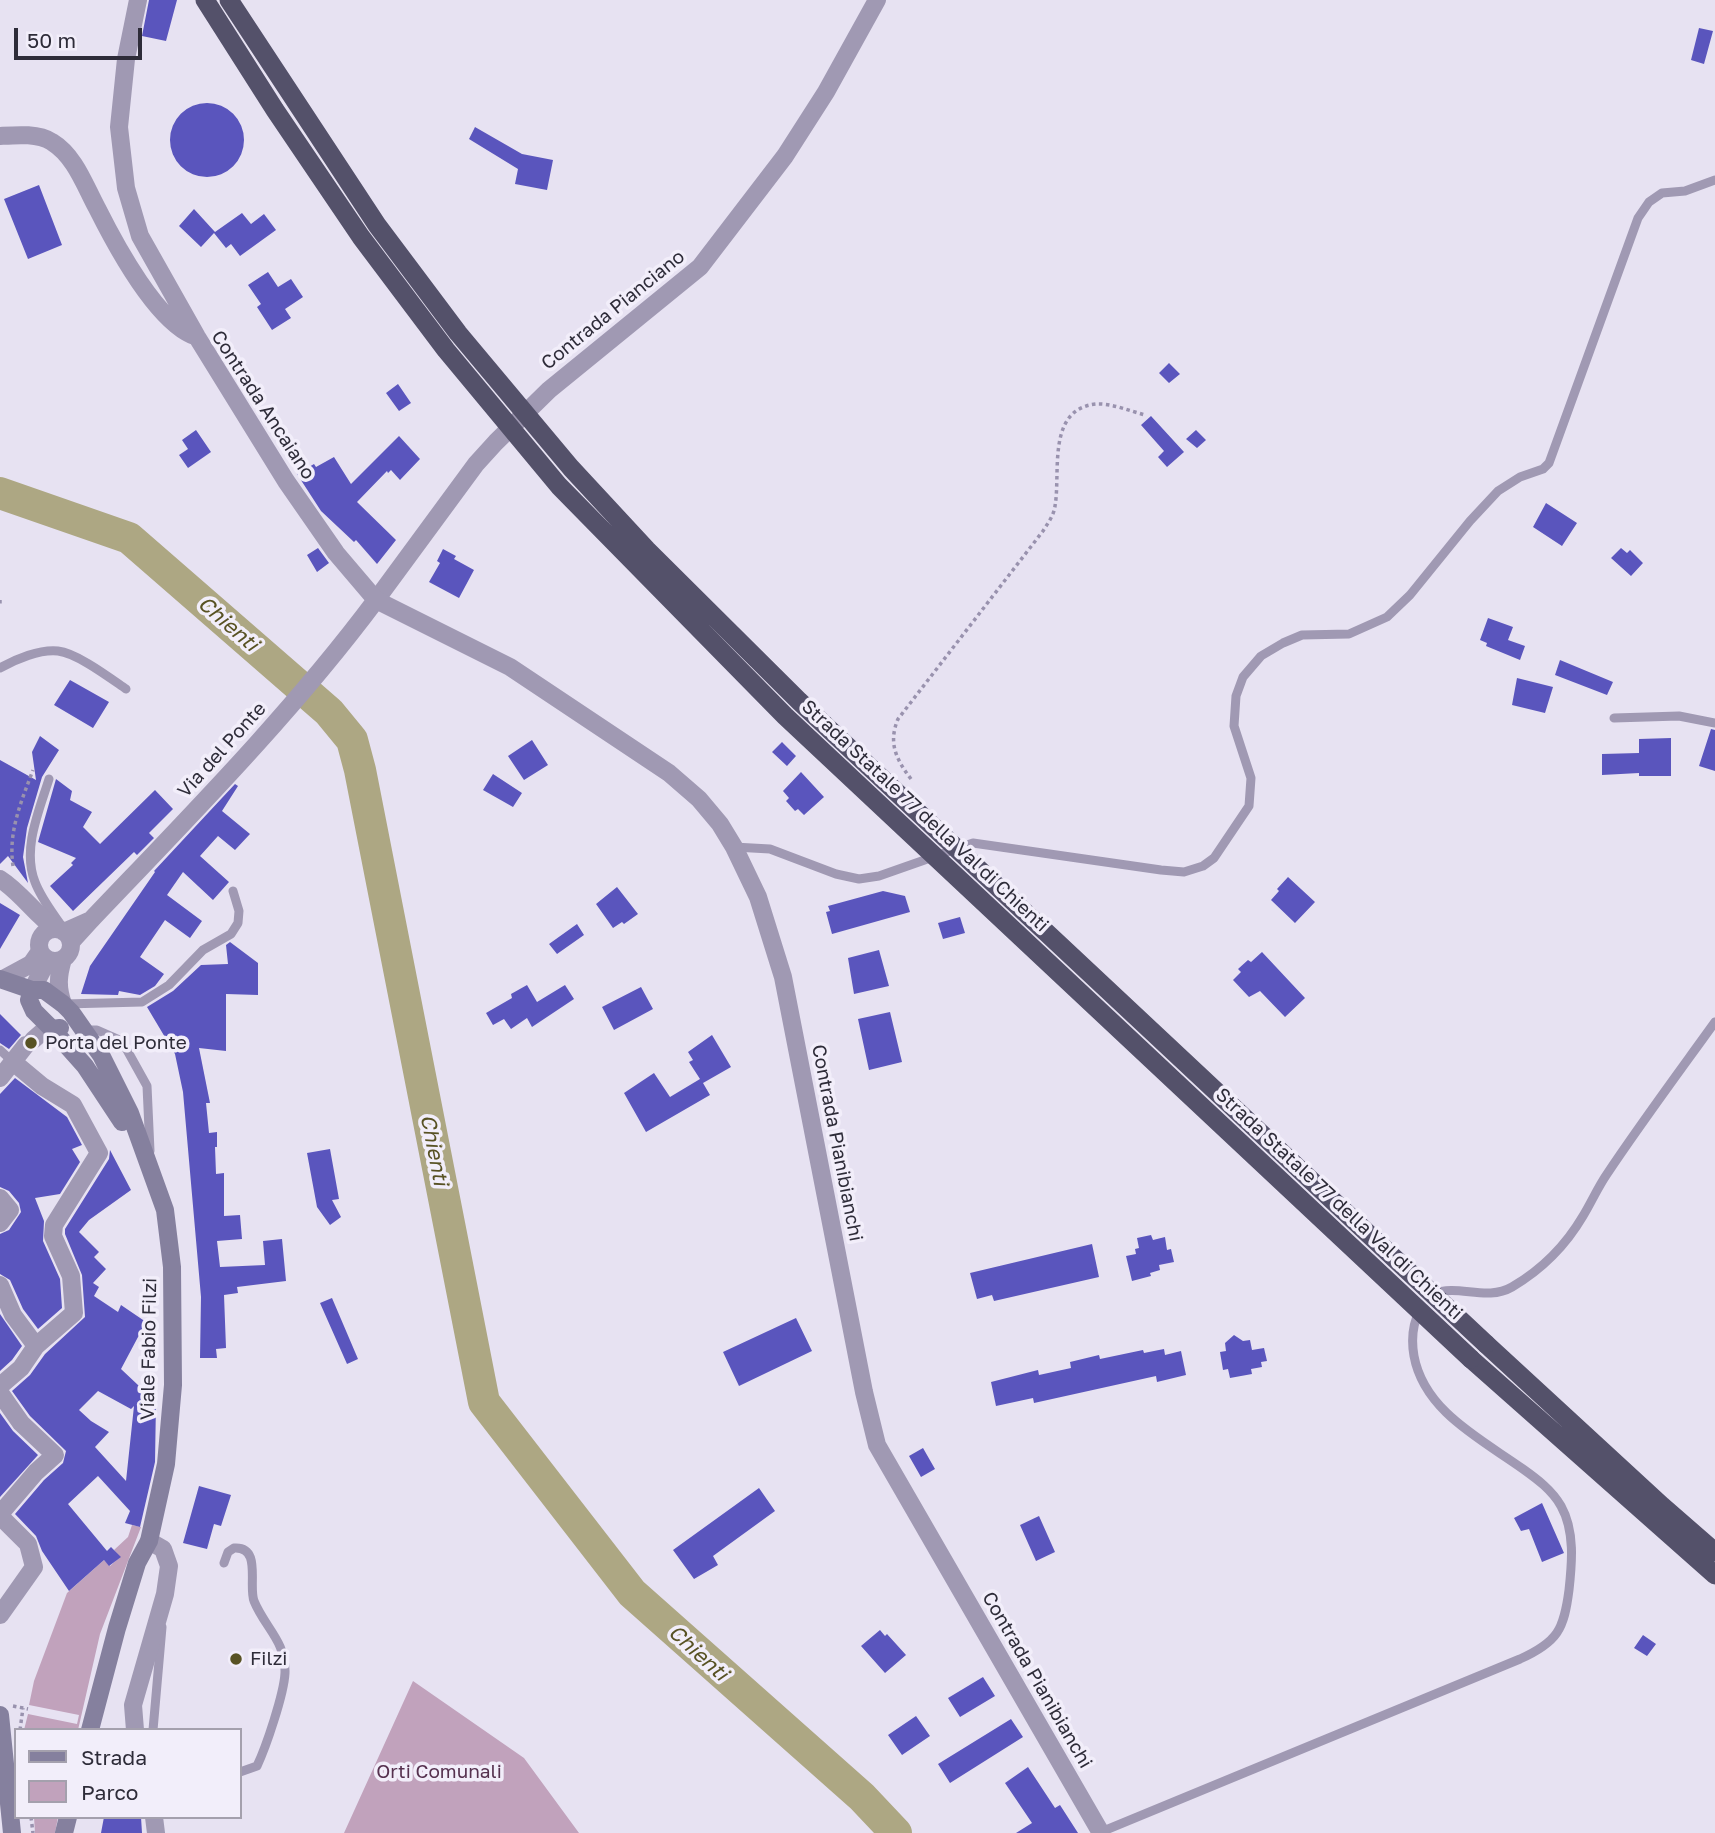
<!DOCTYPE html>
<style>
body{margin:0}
#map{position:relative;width:1715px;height:1833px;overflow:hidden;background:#e7e2f2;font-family:"Golos Text",sans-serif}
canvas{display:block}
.legend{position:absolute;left:14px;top:1728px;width:228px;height:91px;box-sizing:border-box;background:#f2eefa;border:2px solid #a4a0ad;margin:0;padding:9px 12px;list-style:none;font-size:21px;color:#2e2c39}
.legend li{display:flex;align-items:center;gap:14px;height:35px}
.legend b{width:35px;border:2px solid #a4a0ad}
.scale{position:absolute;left:14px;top:28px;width:128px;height:32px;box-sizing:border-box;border:4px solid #2e2c39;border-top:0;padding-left:9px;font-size:21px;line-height:24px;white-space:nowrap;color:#2e2c39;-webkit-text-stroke:5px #f2eefa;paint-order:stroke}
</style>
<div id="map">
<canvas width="1715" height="1833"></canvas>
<ul class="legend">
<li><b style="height:9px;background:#85809e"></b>Strada</li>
<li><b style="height:19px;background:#c1a2bc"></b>Parco</li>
</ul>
<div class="scale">50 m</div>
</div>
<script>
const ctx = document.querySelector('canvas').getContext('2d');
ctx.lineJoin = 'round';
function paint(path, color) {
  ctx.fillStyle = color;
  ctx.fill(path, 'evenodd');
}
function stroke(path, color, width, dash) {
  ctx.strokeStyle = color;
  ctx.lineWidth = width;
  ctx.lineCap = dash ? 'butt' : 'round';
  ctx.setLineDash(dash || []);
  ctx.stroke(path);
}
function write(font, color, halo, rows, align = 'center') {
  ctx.font = font + ' "Golos Text",sans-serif';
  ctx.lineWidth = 7;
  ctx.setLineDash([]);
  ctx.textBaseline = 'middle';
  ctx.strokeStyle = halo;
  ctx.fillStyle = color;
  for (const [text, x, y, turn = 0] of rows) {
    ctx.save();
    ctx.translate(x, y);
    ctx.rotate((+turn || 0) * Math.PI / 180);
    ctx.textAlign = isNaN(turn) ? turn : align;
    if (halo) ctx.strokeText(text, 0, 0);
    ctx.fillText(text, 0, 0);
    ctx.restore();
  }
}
const green = new Path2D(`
 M 132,1525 L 141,1527 L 100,1634 L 78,1730 L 24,1730 L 28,1714 L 77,1724 L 79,1715 L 29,1705 L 34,1681 L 67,1593 L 104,1560 L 110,1566 L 120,1557 L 114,1550 L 128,1537 Z
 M 413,1681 L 524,1758 L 579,1833 L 344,1833 Z
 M 34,1817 L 58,1817 L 55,1833 L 35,1833 Z`);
const river = new Path2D(`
 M 0,493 L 129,538 L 329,712 L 352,740 L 360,770 L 484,1402 L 632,1593 L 862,1797 L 896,1833`);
const building = new Path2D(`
 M 149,0 L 177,0 L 166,41 L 142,36 Z
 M 1699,28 L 1713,31 L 1704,64 L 1691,60 Z
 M170 140a37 37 0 1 1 74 0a37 37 0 1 1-74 0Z
 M 475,127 L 522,154 L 553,160 L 547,190 L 515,184 L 518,169 L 469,139 Z
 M 39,185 L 62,245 L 28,259 L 4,199 Z
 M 194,209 L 215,232 L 242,213 L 251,224 L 264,214 L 276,230 L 240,256 L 231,244 L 226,248 L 214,233 L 201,247 L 179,226 Z
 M 268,272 L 278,287 L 291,279 L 303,297 L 285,309 L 291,318 L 272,330 L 257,307 L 261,304 L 248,285 Z
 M 1169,363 L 1180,374 L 1169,383 L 1159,373 Z
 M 398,384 L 411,403 L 399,411 L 386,393 Z
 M 1151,416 L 1184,452 L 1167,467 L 1158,457 L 1164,451 L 1141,425 Z
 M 196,430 L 211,452 L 188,468 L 179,455 L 188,449 L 182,440 Z
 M 1196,430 L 1206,440 L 1197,448 L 1186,439 Z
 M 399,436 L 420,459 L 400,480 L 391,470 L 388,473 L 387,471 L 357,502 L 396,540 L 377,564 L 356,540 L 354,542 L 321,511 L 297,474 L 314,464 L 316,467 L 334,457 L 351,484 Z
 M 1546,503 L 1577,523 L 1562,546 L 1533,527 Z
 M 318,548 L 329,563 L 317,572 L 307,555 Z
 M 1621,548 L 1627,553 L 1630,550 L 1643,563 L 1631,576 L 1611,558 Z
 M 443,549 L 456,556 L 454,559 L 474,570 L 459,598 L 429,582 L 440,563 L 437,561 Z
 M 1488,618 L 1513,627 L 1508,640 L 1525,646 L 1520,660 L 1486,646 L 1487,643 L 1480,640 Z
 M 1560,660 L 1613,682 L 1607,695 L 1555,675 Z
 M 1517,678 L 1553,687 L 1545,713 L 1512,705 Z
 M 70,680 L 109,702 L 93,728 L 54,705 Z
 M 1711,729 L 1715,730 L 1715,771 L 1699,766 Z
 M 40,736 L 59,750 L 42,777 L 27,828 L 23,857 L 28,883 L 8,856 L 0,864 L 0,760 L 36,780 L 32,752 Z
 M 1671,738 L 1671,776 L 1639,776 L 1639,773 L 1602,775 L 1602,754 L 1639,753 L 1639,739 Z
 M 532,740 L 548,765 L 524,780 L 508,756 Z
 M 782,742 L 796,756 L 787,766 L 772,752 Z
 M 801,772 L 824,797 L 804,815 L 798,809 L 795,811 L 786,801 L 789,798 L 783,791 Z
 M 493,774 L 522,793 L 513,807 L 483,790 Z
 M 56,779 L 72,791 L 70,800 L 92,812 L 83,827 L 100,844 L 155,790 L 173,809 L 149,833 L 154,838 L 137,855 L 134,852 L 73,911 L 50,886 L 73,865 L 71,863 L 76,858 L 38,842 Z
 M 235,784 L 238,786 L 222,811 L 250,834 L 235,850 L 218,836 L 200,856 L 229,882 L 213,900 L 183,872 L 167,895 L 202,921 L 190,938 L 165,920 L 140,957 L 164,974 L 155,986 L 140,995 L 119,991 L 118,995 L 81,994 L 90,966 L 155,872 L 154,871 Z
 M 1288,877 L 1315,902 L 1295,923 L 1271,900 L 1279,891 L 1277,889 Z
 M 617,887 L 638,914 L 624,924 L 622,922 L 613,928 L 596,904 Z
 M 883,891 L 905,896 L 910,912 L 832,934 L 826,912 L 830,911 L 828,906 Z
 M 0,903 L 20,915 L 0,949 Z
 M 960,917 L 965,933 L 943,939 L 938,923 Z
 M 577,924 L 584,935 L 557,954 L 549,944 Z
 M 230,942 L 258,963 L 258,995 L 226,994 L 226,1051 L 199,1048 L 210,1103 L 206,1103 L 209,1133 L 217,1132 L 217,1147 L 215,1147 L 216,1174 L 224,1173 L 224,1216 L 240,1215 L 242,1239 L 217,1241 L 220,1267 L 265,1265 L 263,1241 L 282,1239 L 286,1281 L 237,1287 L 238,1293 L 224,1295 L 226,1348 L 216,1349 L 217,1358 L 200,1358 L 201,1297 L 183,1092 L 175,1054 L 147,1007 L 173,991 L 201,965 L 228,964 L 226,945 Z
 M 879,950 L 889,986 L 854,994 L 848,958 Z
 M 1262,952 L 1305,998 L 1285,1017 L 1260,991 L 1249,997 L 1233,980 L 1241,972 L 1238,969 L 1248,960 L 1251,962 Z
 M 527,985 L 537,1002 L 565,985 L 574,999 L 532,1027 L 527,1018 L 511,1029 L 504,1019 L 493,1025 L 486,1013 L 512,998 L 511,994 Z
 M 641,987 L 653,1009 L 614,1030 L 602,1007 Z
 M 890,1012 L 902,1062 L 869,1070 L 858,1019 Z
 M 0,1014 L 21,1035 L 9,1049 L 0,1043 Z
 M 712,1035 L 731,1067 L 703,1083 L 710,1095 L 646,1132 L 624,1093 L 654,1073 L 670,1097 L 700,1079 L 689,1062 L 693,1060 L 688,1052 Z
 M 15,1078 L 67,1117 L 82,1145 L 72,1149 L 80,1162 L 60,1194 L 35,1198 L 44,1221 L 43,1241 L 60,1279 L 62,1308 L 38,1329 L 23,1309 L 10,1280 L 0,1274 L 0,1234 L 9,1230 L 21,1212 L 19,1203 L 9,1191 L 0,1187 L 0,1094 Z
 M 330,1149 L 339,1199 L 332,1200 L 341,1217 L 330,1225 L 317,1207 L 307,1153 Z
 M 110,1150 L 131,1190 L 89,1220 L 79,1232 L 99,1252 L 94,1257 L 106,1269 L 93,1283 L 99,1287 L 94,1296 L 118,1312 L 121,1305 L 146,1322 L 121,1369 L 156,1402 L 155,1462 L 140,1527 L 125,1523 L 130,1511 L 98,1476 L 68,1504 L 107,1551 L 111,1547 L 121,1557 L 109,1566 L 104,1560 L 69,1591 L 42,1551 L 36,1536 L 15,1514 L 44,1480 L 63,1463 L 66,1451 L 30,1416 L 12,1391 L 30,1375 L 45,1354 L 85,1317 L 82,1275 L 65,1234 L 65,1229 L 109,1159 ZM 98,1391 L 131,1409 L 134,1406 L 126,1481 L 95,1447 L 109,1432 L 91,1421 L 79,1410 Z
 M 1151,1235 L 1153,1240 L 1165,1237 L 1167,1250 L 1171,1249 L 1174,1262 L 1159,1265 L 1160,1270 L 1150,1273 L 1151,1276 L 1132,1281 L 1126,1256 L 1136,1254 L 1135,1249 L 1139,1248 L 1137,1238 Z
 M 1092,1244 L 1099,1277 L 994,1301 L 992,1295 L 977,1299 L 970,1273 Z
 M 332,1298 L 358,1359 L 347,1364 L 320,1303 Z
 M 0,1314 L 22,1346 L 12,1360 L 0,1371 Z
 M 796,1318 L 812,1351 L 739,1386 L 723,1352 Z
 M 1234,1335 L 1243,1341 L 1250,1340 L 1252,1350 L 1264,1348 L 1267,1361 L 1261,1362 L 1262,1367 L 1251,1369 L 1252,1374 L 1230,1378 L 1228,1369 L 1223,1370 L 1220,1352 L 1226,1351 L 1225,1343 Z
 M 1164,1349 L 1165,1355 L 1181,1351 L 1186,1375 L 1157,1382 L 1156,1376 L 1034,1403 L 1033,1398 L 996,1406 L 991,1382 L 1038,1370 L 1039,1375 L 1071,1368 L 1070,1362 L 1099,1355 L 1100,1359 L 1143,1350 L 1144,1353 Z
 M 0,1413 L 13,1431 L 38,1455 L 0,1497 Z
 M 923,1448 L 935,1469 L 921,1477 L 909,1456 Z
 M 199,1486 L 231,1495 L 221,1526 L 214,1524 L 207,1549 L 183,1543 Z
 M 759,1488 L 775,1511 L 713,1556 L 718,1565 L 694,1579 L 673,1550 Z
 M 1542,1503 L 1564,1553 L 1542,1562 L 1529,1529 L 1521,1531 L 1514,1518 Z
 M 1039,1516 L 1055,1552 L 1036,1561 L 1020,1525 Z
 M 880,1630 L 885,1636 L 887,1634 L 906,1655 L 885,1673 L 861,1646 Z
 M 1643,1635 L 1656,1644 L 1647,1656 L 1634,1648 Z
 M 983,1677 L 995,1696 L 960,1717 L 948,1698 Z
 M 916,1716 L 930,1736 L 902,1755 L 888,1735 Z
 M 1011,1719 L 1023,1737 L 950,1783 L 938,1764 Z
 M 1028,1767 L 1055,1808 L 1060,1805 L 1078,1833 L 1016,1833 L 1032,1823 L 1005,1783 Z
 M 104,1817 L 141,1817 L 142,1833 L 101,1833 Z`);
const path = new Path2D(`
 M 0,600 L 0,605
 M 911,779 C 896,759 888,743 898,719 L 1043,531 C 1048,523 1054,515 1055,506 C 1061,473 1046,409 1096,404 C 1111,403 1130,411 1145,415
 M 13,866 C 8,832 21,802 33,770
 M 13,1706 L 28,1709
 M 20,1730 L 23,1708
 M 31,1817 L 33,1833`);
const service = new Path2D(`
 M 0,668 C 16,659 40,649 58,651 C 77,653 110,678 126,689
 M 1614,718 L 1679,716 L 1715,723
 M 49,779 C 39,811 22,849 35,882 C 41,898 52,912 61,925 L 61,928
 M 734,847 L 770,849 L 836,874 L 859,879 L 879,876 L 973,843 L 1161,870 L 1184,872 L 1203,866 L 1214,858 L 1249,806 L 1251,778 L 1234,726 L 1236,696 L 1243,677 L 1261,656 L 1283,643 L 1302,635 L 1349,634 L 1387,617 L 1410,595 L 1470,521 L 1498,491 L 1520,477 L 1543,469 L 1549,463 L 1638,218 L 1649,202 L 1662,193 L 1685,191 L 1715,180
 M 65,1004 L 142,1002 L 169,985 L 203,950 L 231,934 L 238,923 L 239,911 L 233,891
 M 84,1030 L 97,1030 L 122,1041 L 147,1086 L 150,1151
 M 0,1050 L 12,1061
 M 1434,1294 C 1457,1283 1486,1302 1512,1287 C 1541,1270 1566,1245 1583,1216 C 1591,1203 1598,1187 1607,1174 C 1641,1123 1679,1072 1715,1022
 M 224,1563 L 228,1552 L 234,1548 C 262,1546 248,1585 254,1601 C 265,1628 286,1641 285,1673 C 284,1694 266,1747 257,1766 L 240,1772
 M 153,1730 L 162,1627
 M 1101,1832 L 1520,1659 C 1558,1642 1564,1629 1569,1590 C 1572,1563 1575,1531 1561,1506 C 1552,1490 1537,1479 1523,1469 C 1481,1439 1424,1411 1414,1356 C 1411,1339 1412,1325 1420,1310`);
const minor = new Path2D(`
 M 376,600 L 476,464 L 496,442 L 549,390 L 700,267 L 785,156 L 826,92 L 877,0
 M 33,1040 L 49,1026
 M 0,1078 L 26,1045
 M 0,1198 L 10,1210 L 0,1223
 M 0,1285 L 13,1315 L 36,1346
 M 0,1386 L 21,1368 L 36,1346 L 74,1313 L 71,1276 L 53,1236 L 54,1225 L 99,1153 L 73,1105 L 42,1086 L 12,1061
 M 0,1393 L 21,1423 L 55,1455 L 36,1472 L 0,1514
 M 0,1516 L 28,1544 L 34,1567 L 0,1615
 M 135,1730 L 133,1705 L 165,1594 L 169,1566 L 163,1549 L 149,1541
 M 154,1817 L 156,1833`);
const tertiary = new Path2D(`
 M 138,0 L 126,59 L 119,127 L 126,188 L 140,236 L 197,337 L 286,481 L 336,553 L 376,600 L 510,667 L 669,773 L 699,799 L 720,824 L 734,847 L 758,897 L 783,977 L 864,1392 L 877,1445 L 1101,1833
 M 0,136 C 16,135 38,133 52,142 C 75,156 85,186 97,208 C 115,244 158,325 197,337
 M 0,879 C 22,893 35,915 56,929
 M 91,920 C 189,817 290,715 376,600
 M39 945a16 16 0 1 1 32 0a16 16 0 1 1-32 0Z
 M 64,932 L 91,920 L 71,942
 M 63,959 C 58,976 57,987 63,1004
 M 3,979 L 31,964 L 40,951
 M 32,990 L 45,965 L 46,958`);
const secondary = new Path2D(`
 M 0,979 L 32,990 L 44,990 L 63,1004 L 71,1012 L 101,1055 L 130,1113 L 165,1210 L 172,1267 L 173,1385 L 166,1464 L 149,1541 L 137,1563 L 117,1628 L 90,1730
 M 32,990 L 29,1000 L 34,1011 L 52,1029 L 60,1028
 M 52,1029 L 85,1066 L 122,1122
 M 0,1715 L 12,1833
 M 64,1833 L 68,1817`);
const trunk = new Path2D(`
 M 1486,1344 L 1662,1506 L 1715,1552
 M 1471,1359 L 1715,1575`);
const trunkBridge = new Path2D(`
 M 205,0 L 275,110 L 361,237 L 446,350 L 559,486 L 785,716 L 1471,1359
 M 229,0 L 377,225 L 458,333 L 571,468 L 647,550 L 799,701 L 1486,1344`);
const markers = [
 [31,1043,7,"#585224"],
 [236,1659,7,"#585224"]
];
const streetNames = [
 ["Contrada Pianciano",613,310,-39],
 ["Contrada Ancaiano",263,405,57],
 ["Via del Ponte",222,750,-48],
 ["Strada Statale 77 della Val di Chienti",925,816,43],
 ["Contrada Pianibianchi",837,1143,79],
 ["Strada Statale 77 della Val di Chienti",1339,1204,43],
 ["Viale Fabio Filzi",149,1349,-89],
 ["Contrada Pianibianchi",1037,1680,60]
];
const poiNames = [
 ["Porta del Ponte",45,1043],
 ["Filzi",250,1659]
];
const parkNames = [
 ["Orti Comunali",439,1772]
];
const waterNames = [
 ["Chienti",228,624,41],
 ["Chienti",434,1150,79],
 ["Chienti",698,1653,42]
];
paint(green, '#c1a2bc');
stroke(river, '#ada783', 32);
paint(building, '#5a55bd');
stroke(path, '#9992ae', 3.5, [3.5, 3.5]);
stroke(service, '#a099b3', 9);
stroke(minor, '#a099b3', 18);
stroke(tertiary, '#a099b3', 18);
stroke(secondary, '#85809e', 18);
stroke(trunk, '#54516a', 19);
stroke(trunkBridge, '#54516a', 19);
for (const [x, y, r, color] of markers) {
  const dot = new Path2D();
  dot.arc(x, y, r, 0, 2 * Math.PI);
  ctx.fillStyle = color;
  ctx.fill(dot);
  stroke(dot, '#f2eefa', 2.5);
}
write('19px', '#2e2c39', '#f2eefa', streetNames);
write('19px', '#2e2c39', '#f2eefa', poiNames, 'left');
write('19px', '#56314f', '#f2eefa', parkNames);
write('italic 21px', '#585224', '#f2eefa', waterNames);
</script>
